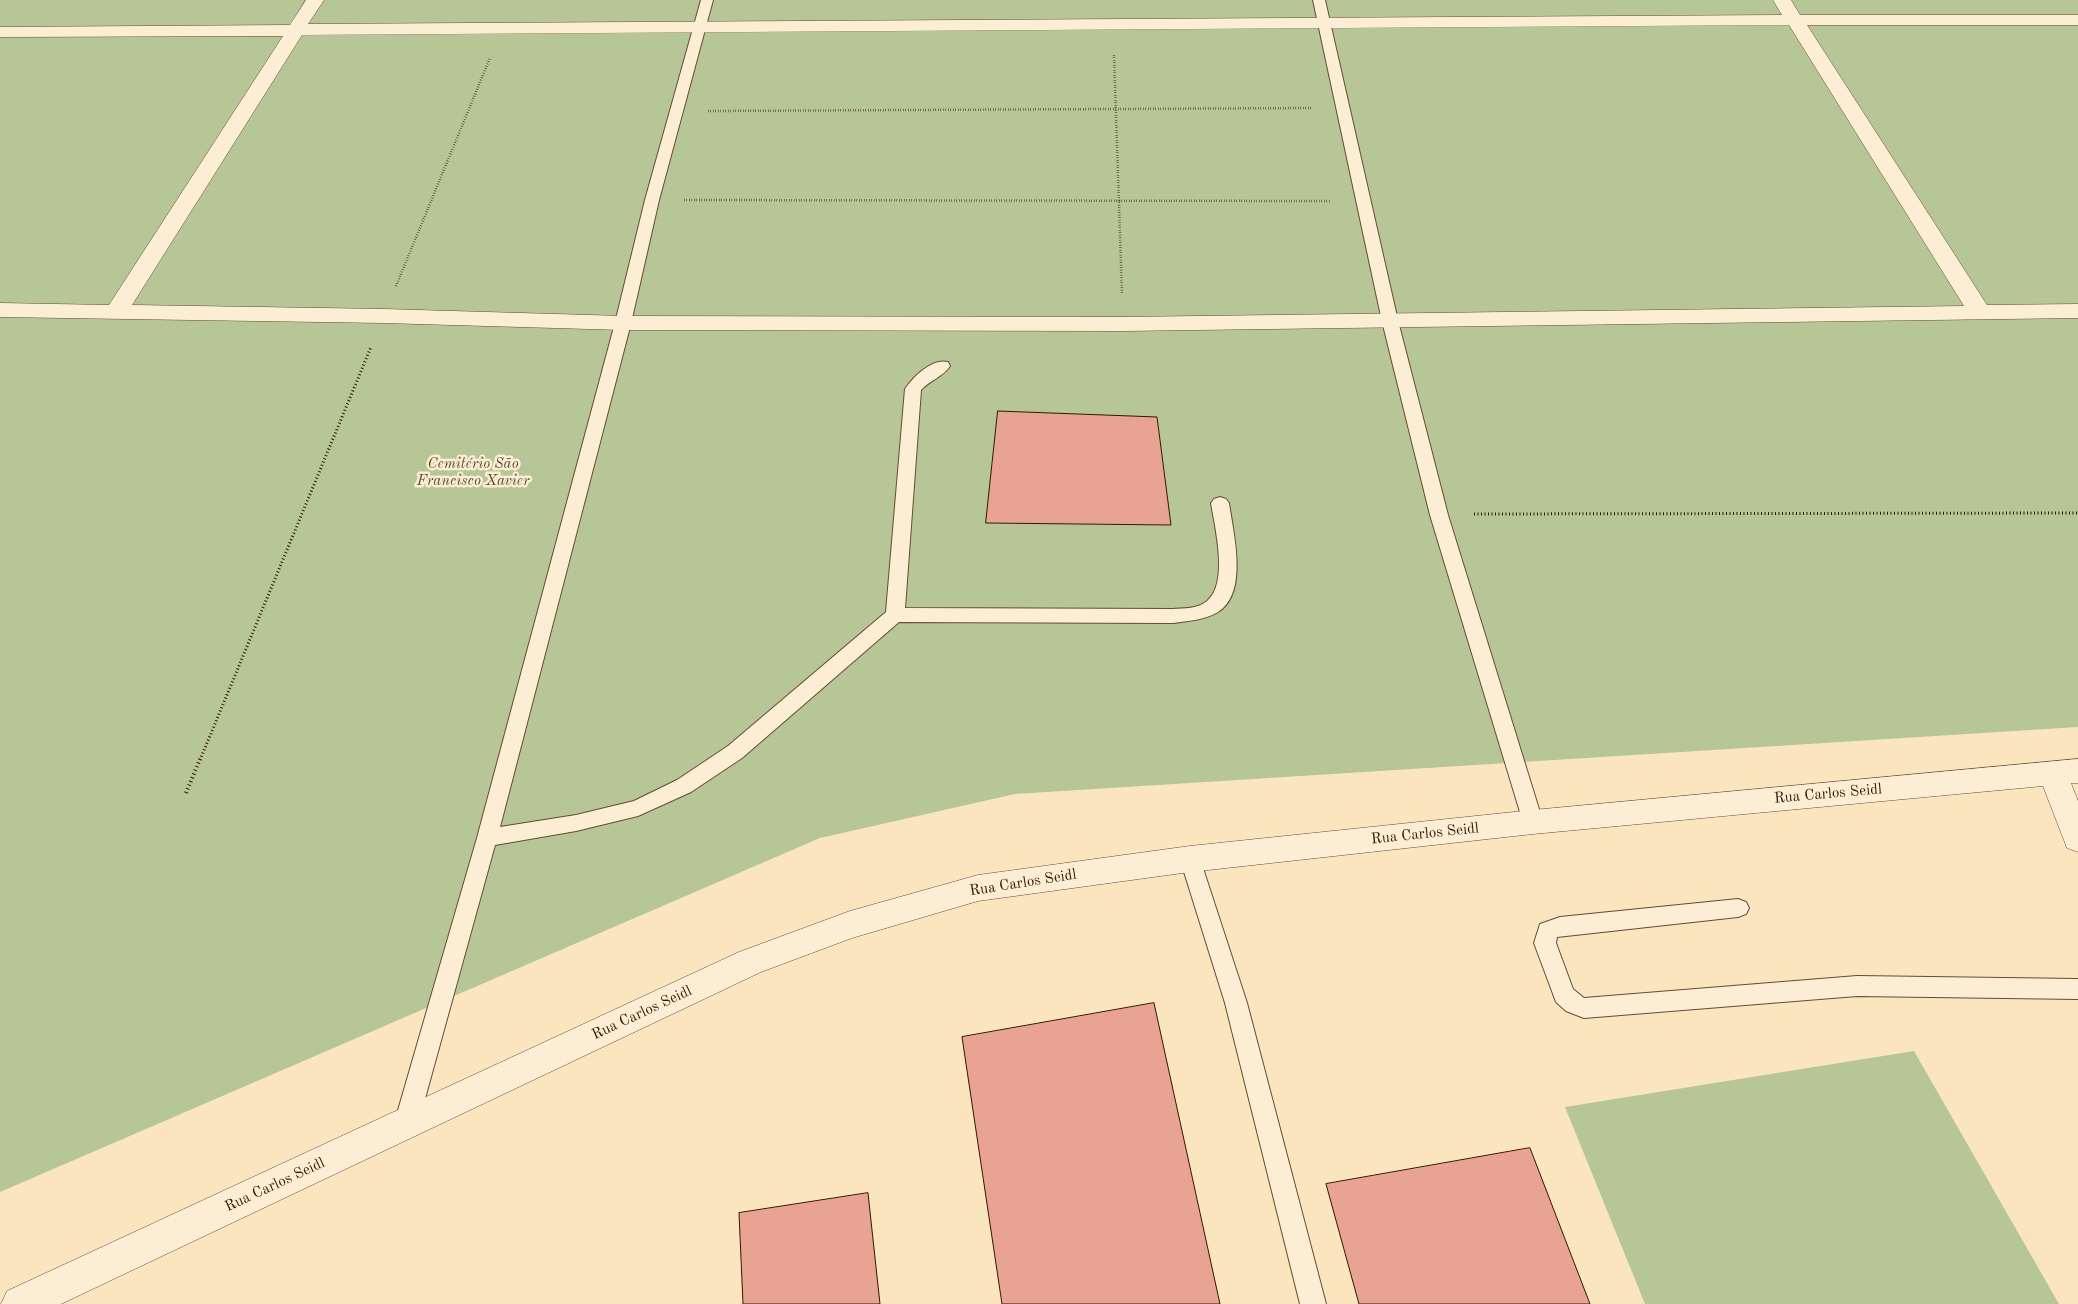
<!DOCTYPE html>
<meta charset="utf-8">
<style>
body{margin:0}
canvas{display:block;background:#fae5bf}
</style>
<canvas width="2078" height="1304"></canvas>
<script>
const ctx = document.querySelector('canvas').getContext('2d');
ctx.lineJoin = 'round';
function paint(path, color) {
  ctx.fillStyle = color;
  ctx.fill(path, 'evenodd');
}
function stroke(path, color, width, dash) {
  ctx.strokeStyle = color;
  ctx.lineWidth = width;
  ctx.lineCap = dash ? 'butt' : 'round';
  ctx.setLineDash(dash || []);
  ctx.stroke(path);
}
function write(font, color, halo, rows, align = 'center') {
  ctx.font = font + ' "Old Standard TT",serif';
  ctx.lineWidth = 5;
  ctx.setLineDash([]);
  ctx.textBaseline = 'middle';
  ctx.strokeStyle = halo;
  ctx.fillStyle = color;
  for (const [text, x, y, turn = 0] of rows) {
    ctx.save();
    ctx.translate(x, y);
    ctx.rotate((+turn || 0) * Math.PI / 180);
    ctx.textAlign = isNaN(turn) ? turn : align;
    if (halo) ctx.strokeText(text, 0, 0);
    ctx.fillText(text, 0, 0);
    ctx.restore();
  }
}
const green = new Path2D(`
 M 0,0 L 2078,0 L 2078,727 L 1015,794 L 820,838 L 0,1192 ZM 1157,417 L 1170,525 L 986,523 Z
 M 1914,1051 L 2059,1304 L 1645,1304 L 1565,1107 Z`);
const building = new Path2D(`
 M 998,411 L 1157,417 L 1171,525 L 986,523 Z
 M 1154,1003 L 1220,1304 L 1002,1304 L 962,1037 Z
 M 1530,1148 L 1590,1304 L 1359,1304 L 1326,1184 Z
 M 868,1193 L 880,1304 L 743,1304 L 739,1213 Z`);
const pathFar2 = new Path2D(`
 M 1114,55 L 1122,294
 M 708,111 L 1312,108
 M 684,200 L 1330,201
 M 396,286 L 490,58`);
const pathFar1 = new Path2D(`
 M 1474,514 L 2078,513
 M 200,760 L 371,347`);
const path = new Path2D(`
 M 186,793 L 200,759`);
const lane = new Path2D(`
 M 701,0 L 713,0 L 659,200 L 631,323 L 500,827 L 576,815 L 634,801 L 677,780 L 728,746 L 886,612 L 905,389 C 913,377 932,358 948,362 L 950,366 C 944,376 929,381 921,390 L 905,608 L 1173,609 C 1184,608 1198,609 1207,601 C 1229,583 1215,528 1211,503 L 1214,499 L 1220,497 L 1226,499 L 1229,503 C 1233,532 1249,593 1218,612 C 1205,620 1188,621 1173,623 L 899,622 L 742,758 L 691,792 L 638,816 L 576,831 L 495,845 L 418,1124 L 414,1132 L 406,1135 L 398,1132 L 394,1124 L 477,838 L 615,323 L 645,200 Z
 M 1313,0 L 1325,0 L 1398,321 L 1448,515 L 1543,822 L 1540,828 L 1533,830 L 1526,828 L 1523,822 L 1430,515 L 1382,321 Z
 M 1190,850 L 1197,853 L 1200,859 L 1247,1003 L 1326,1304 L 1300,1304 L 1225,1003 L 1180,859 L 1183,853 Z
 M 1738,899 L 1746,902 L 1749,908 L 1746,914 L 1738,917 L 1557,937 L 1556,943 L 1573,989 L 1584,998 L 1857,976 L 2078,979 L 2078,999 L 1857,996 L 1584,1018 L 1566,1011 L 1556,1002 L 1534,943 L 1540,924 L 1560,917 Z`);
const street = new Path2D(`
 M 306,0 L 324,0 L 308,24 L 1782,15 L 1773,0 L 1791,0 L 1800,15 L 2078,15 L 2078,25 L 1807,25 L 1987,305 L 2078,304 L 2078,318 L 1123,331 L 623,330 L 384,323 L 0,317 L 0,303 L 109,305 L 283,36 L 0,37 L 0,27 L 290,25 ZM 1789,25 L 1964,306 L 1123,317 L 623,316 L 384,309 L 132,305 L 302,35 Z
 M 2078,759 L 2078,783 L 2071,783 L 2078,801 L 2078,852 L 2067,848 L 2043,786 L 1533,834 L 1190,872 L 978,901 L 852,938 L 761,972 L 61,1304 L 1,1304 L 7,1291 L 739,952 L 850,911 L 978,875 L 1190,846 L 1533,810 Z`);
const parkNames = [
 ["Cemitério São",473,464],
 ["Francisco Xavier",473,481]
];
const streetNames = [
 ["Rua Carlos Seidl",1828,794,-5],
 ["Rua Carlos Seidl",1425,834,-6],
 ["Rua Carlos Seidl",1023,883,-9],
 ["Rua Carlos Seidl",642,1013,-25],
 ["Rua Carlos Seidl",275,1185,-25]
];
paint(green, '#b7c697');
paint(building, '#e8a393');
stroke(building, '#341703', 1);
stroke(lane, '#664a32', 2);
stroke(street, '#664a32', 1);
stroke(pathFar2, '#341703', 2.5, [0.5, 2]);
stroke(pathFar1, '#341703', 3, [1, 2.5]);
stroke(path, '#341703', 4, [1, 3]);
paint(lane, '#fceed5');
paint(street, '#fceed5');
write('italic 15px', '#5b4c2f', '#fceed5', parkNames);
write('15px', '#341703', '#fceed5', streetNames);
</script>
